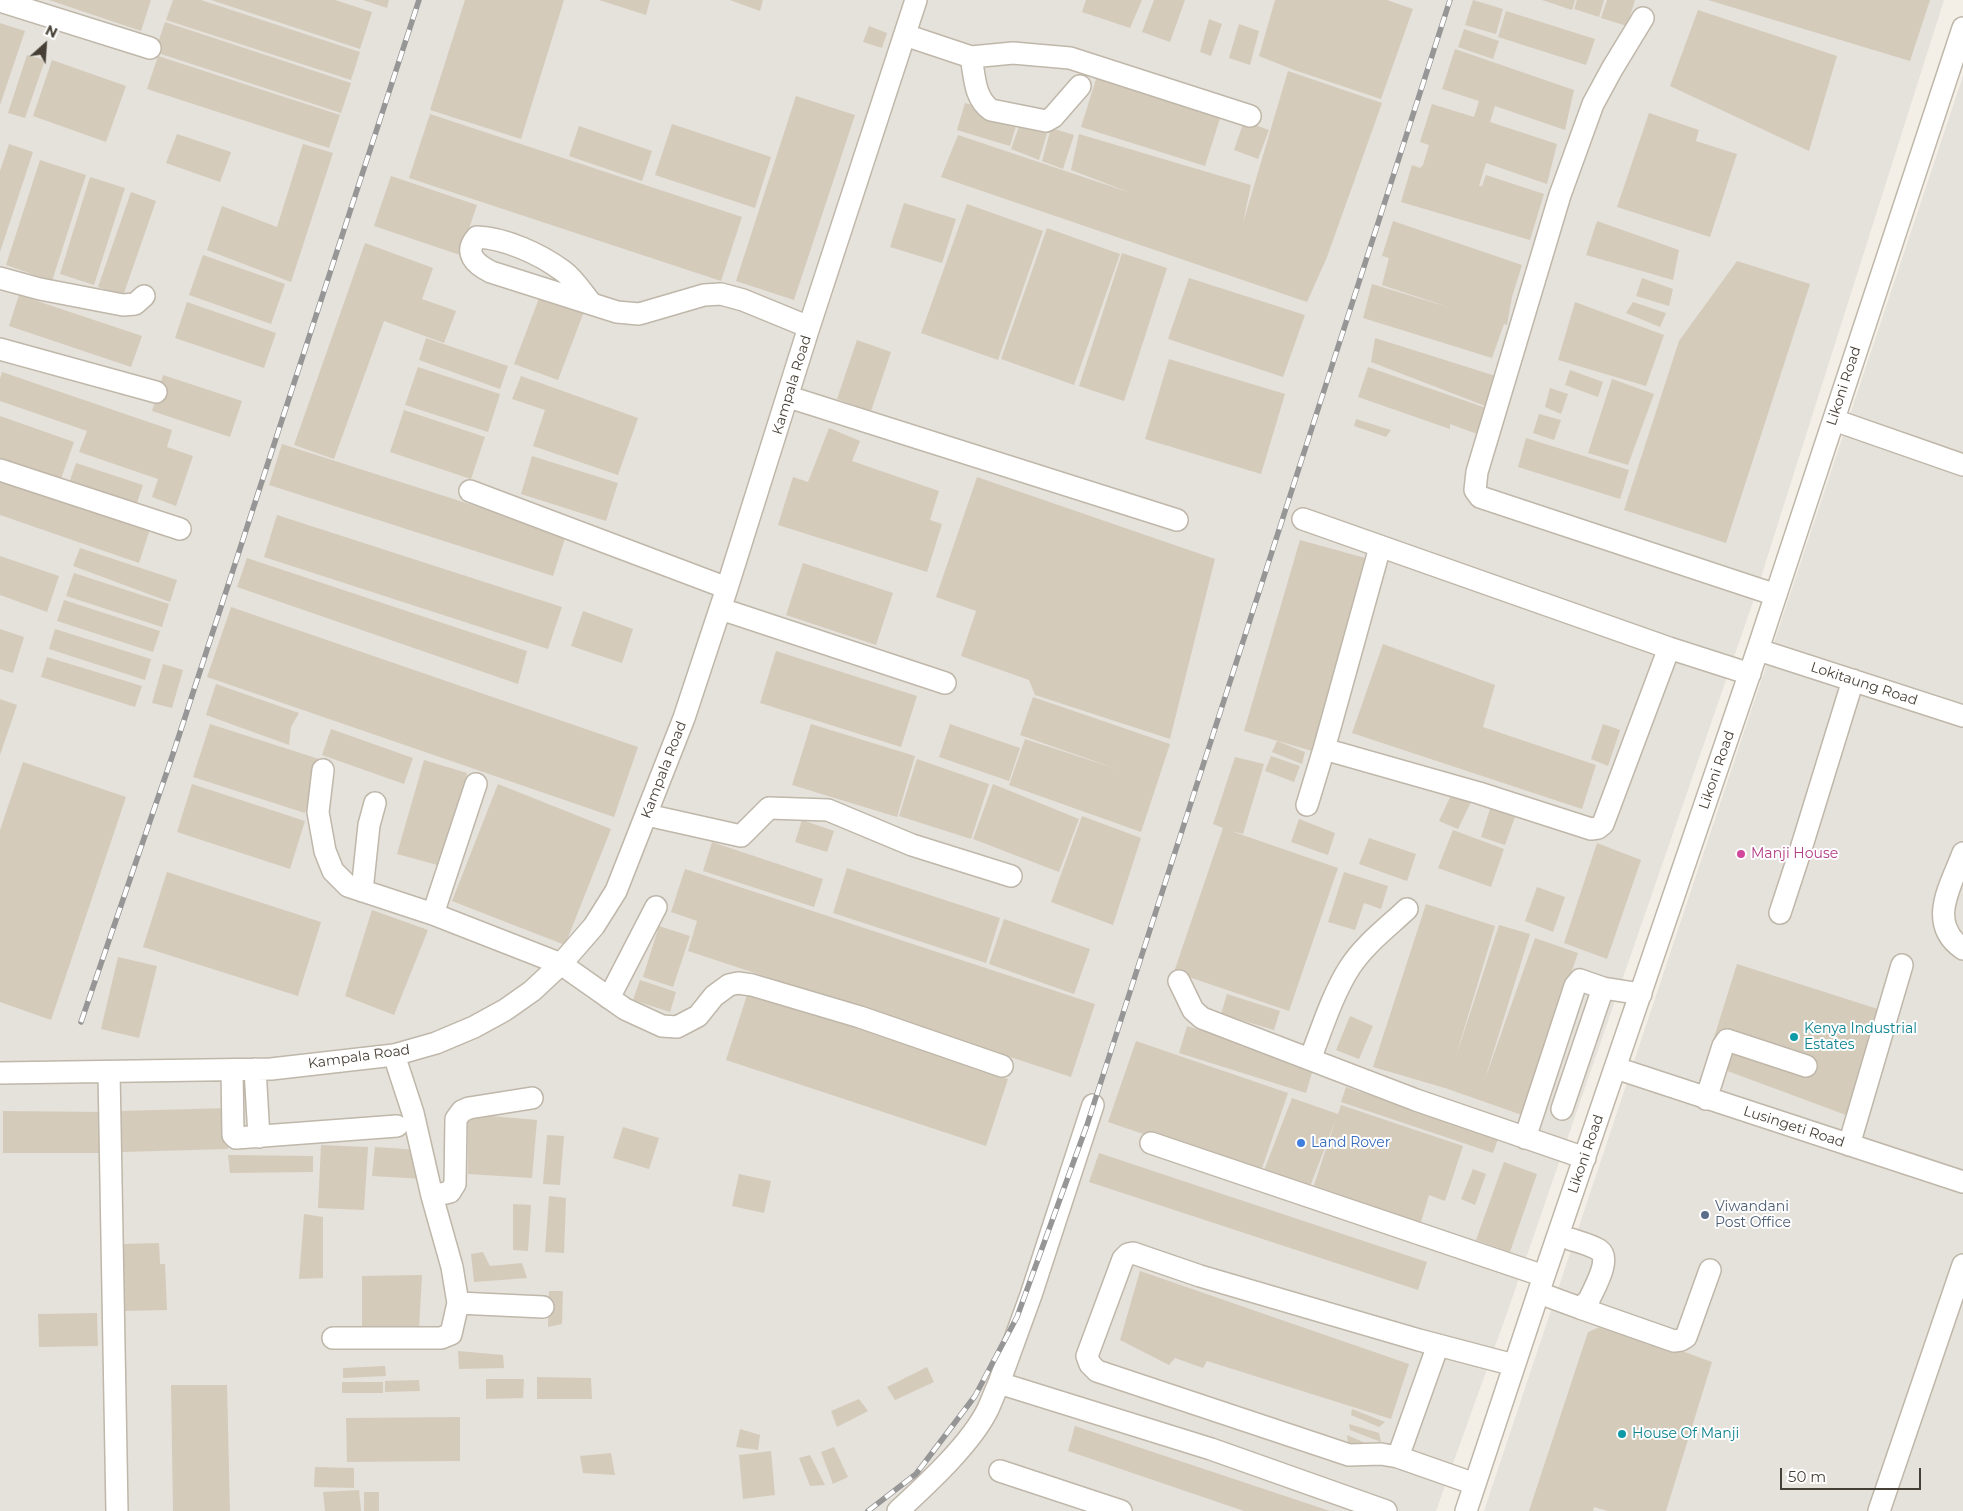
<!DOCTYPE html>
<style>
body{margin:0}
#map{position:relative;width:1963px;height:1511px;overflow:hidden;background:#f3efe6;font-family:Montserrat,sans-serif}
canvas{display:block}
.north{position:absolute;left:20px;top:20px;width:50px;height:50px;-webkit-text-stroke:4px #fff;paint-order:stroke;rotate:26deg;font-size:14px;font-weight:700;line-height:20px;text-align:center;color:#463f35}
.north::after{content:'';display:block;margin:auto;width:18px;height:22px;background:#463f35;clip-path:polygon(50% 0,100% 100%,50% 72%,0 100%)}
.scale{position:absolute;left:1780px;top:1468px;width:141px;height:22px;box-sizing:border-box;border:2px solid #463f35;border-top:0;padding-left:6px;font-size:15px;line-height:18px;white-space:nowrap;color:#463f35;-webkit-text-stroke:4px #fff;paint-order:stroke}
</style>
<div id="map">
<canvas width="1963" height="1511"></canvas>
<div class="north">N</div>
<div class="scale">50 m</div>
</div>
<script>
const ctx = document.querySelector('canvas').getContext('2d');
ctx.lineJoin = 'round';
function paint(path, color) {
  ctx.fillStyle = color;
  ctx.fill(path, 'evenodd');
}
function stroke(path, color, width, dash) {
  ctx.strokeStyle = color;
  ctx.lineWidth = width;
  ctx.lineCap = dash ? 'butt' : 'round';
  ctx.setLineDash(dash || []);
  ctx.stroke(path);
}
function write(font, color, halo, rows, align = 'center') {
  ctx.font = font + ' Montserrat,sans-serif';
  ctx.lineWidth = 4;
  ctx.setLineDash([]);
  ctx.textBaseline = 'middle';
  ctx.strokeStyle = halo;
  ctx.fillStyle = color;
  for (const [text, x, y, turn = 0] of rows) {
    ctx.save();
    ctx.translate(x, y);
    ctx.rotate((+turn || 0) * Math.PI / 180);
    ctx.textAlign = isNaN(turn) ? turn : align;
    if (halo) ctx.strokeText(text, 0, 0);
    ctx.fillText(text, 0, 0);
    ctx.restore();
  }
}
const industrial = new Path2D(`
 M 0,0 L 1944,0 L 1754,599 L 1508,1310 L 1436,1511 L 0,1511 Z
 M 1963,76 L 1963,1511 L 1484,1511 Z`);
const building = new Path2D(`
 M 49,0 L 151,0 L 141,31 Z
 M 173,0 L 201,0 L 360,52 L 351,80 L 166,20 Z
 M 211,0 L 335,0 L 372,12 L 360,49 Z
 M 363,0 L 389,0 L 387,8 Z
 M 465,0 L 564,0 L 521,139 L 430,110 Z
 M 599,0 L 650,0 L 646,15 Z
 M 730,0 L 763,0 L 760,11 Z
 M 1086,0 L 1142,0 L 1130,28 L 1082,12 Z
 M 1154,0 L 1185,0 L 1170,42 L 1142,32 Z
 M 1275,0 L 1387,0 L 1413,9 L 1381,99 L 1294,70 L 1259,56 Z
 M 1473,0 L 1503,9 L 1496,34 L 1465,25 Z
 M 1542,0 L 1575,0 L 1572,10 Z
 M 1577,0 L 1604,0 L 1599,17 L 1574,9 Z
 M 1607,0 L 1635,0 L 1627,26 L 1601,18 Z
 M 1708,0 L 1930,0 L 1910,61 Z
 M 1698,10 L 1837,56 L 1809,151 L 1670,86 Z
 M 1506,11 L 1595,39 L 1586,65 L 1498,37 Z
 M 1209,19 L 1222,24 L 1211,56 L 1200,52 Z
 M 165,22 L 351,83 L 341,113 L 155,52 Z
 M 0,23 L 25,31 L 0,105 Z
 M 1239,24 L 1259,31 L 1250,65 L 1229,58 Z
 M 869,26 L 887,33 L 882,48 L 863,42 Z
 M 1464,29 L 1499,41 L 1493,59 L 1458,47 Z
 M 1455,49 L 1574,90 L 1565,130 L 1495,106 L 1490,122 L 1557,144 L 1547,184 L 1486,163 L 1479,186 L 1482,186 L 1486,175 L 1544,194 L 1530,240 L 1401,202 L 1412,165 L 1420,168 L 1423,165 L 1429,145 L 1420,142 L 1432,104 L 1474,117 L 1479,101 L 1442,89 Z
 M 27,55 L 45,60 L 25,118 L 8,113 Z
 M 158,56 L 340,115 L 329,148 L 147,89 Z
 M 52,60 L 126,86 L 106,142 L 33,116 Z
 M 1288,71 L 1382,103 L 1327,257 L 1307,302 L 941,177 L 958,135 L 1131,193 L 1071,170 L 1079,134 L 1251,185 L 1243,223 Z
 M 1098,73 L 1222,112 L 1205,166 L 1081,127 Z
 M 796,96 L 855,115 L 794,300 L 736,281 Z
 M 965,103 L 1018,119 L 1010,146 L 957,130 Z
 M 1649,113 L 1699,130 L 1696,141 L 1737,154 L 1710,237 L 1617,207 Z
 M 430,114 L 742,217 L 721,281 L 409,178 Z
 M 1021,121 L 1048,130 L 1039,160 L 1011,149 Z
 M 1244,121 L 1269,130 L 1258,159 L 1234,150 Z
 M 672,124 L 771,157 L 755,208 L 655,175 Z
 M 579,126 L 652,151 L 642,181 L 569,156 Z
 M 1051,128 L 1074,135 L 1063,169 L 1042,161 Z
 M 177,134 L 231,152 L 220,182 L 166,163 Z
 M 9,144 L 33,152 L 0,252 L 0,171 Z
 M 303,144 L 333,153 L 291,282 L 207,250 L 222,206 L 277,227 Z
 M 40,160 L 86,175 L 52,281 L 6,265 Z
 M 391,176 L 477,205 L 460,255 L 374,226 Z
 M 90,177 L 125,188 L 94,285 L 60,274 Z
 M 131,192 L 156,201 L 123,296 L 98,287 Z
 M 904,203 L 956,219 L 942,263 L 890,247 Z
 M 967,204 L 1043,231 L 998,360 L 921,333 Z
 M 1393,221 L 1522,265 L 1512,297 L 1507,325 L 1504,324 L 1492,358 L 1363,318 L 1372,284 L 1451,308 L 1382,285 L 1389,258 L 1382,256 Z
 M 1597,221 L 1679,250 L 1673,280 L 1586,255 Z
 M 1047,228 L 1120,254 L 1074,385 L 1001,359 Z
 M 365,243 L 433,268 L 422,299 L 456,311 L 444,343 L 384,321 L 334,459 L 294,445 Z
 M 1122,253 L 1167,268 L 1124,401 L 1079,386 Z
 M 203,255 L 285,284 L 271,324 L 189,295 Z
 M 1737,261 L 1810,284 L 1726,543 L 1624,510 L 1679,341 Z
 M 1189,278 L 1305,315 L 1283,377 L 1168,339 Z
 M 1642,278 L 1673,289 L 1669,306 L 1636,296 Z
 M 541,293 L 585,309 L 558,380 L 514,364 Z
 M 19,295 L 142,336 L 131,367 L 9,326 Z
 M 187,302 L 276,333 L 264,368 L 175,338 Z
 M 1575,302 L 1664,335 L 1646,386 L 1558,360 Z
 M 1633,302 L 1666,313 L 1660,327 L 1626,313 Z
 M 426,338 L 508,366 L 500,389 L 419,360 Z
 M 1375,338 L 1502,378 L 1488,407 L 1371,362 Z
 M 857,340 L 891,352 L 871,411 L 837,399 Z
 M 1169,359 L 1285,394 L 1261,474 L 1145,439 Z
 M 418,367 L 500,394 L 488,432 L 405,405 Z
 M 1368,367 L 1489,409 L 1480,435 L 1450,424 L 1450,429 L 1358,397 Z
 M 1570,370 L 1603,382 L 1598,397 L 1565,385 Z
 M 2,372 L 172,430 L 167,447 L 193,456 L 176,506 L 152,497 L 158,479 L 79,452 L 87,431 L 0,401 L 0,379 Z
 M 163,375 L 242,401 L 230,437 L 152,411 Z
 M 521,376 L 638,418 L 618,475 L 533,446 L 545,410 L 512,399 Z
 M 1612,379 L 1654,394 L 1628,465 L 1588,453 Z
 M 1550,388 L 1568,394 L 1561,414 L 1545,407 Z
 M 404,410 L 485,437 L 471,479 L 390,452 Z
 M 1539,414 L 1561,420 L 1554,440 L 1533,433 Z
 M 0,416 L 74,442 L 59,484 L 0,462 Z
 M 1356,419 L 1391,430 L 1386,437 L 1354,426 Z
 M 829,428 L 860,441 L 852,461 L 939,491 L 930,520 L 942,524 L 927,572 L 778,525 L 793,477 L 808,482 Z
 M 1526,438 L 1629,470 L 1620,499 L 1518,467 Z
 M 282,444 L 566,535 L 553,576 L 269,485 Z
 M 532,456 L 618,483 L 606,521 L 521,494 Z
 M 76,463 L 143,485 L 136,506 L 69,483 Z
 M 0,476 L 150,529 L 139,563 L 0,515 Z
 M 977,477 L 1215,559 L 1170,739 L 1035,695 L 1029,680 L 961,656 L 976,611 L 936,597 Z
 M 277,515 L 562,607 L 548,649 L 264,557 Z
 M 1300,540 L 1369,559 L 1312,751 L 1244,731 Z
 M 80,548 L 177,580 L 170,602 L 73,566 Z
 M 0,556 L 59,576 L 47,612 L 0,595 Z
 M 247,558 L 527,651 L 518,684 L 237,587 Z
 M 803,563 L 893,593 L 876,645 L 786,615 Z
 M 74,573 L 169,604 L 162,627 L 66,596 Z
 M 64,600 L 160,631 L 153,652 L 57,621 Z
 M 231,607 L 638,747 L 614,817 L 207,677 Z
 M 583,611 L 633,629 L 622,663 L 571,646 Z
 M 0,629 L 24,637 L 13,673 L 0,669 Z
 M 55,629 L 151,659 L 145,680 L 49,649 Z
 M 1383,644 L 1495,685 L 1483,727 L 1596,765 L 1582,809 L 1352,733 Z
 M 776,651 L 917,696 L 901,747 L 760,703 Z
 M 47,657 L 142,686 L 135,707 L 41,677 Z
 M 163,664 L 183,670 L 172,708 L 152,703 Z
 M 216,684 L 299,713 L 291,727 L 289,745 L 206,715 Z
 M 1033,697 L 1170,744 L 1141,832 L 1009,785 L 1025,739 L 1120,770 L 1020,735 Z
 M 0,699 L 17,705 L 0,755 Z
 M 210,724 L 322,760 L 305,813 L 193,777 Z
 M 811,724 L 915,756 L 897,817 L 792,785 Z
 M 950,724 L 1020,748 L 1009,781 L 939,757 Z
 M 1603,724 L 1620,730 L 1608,766 L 1591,759 Z
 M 331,729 L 413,758 L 404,784 L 322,755 Z
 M 1277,741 L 1305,752 L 1302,764 L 1272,752 Z
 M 1271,756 L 1300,766 L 1294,782 L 1265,771 Z
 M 1235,757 L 1264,764 L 1243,834 L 1231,831 L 1338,868 L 1289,1011 L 1174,972 L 1223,828 L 1213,824 Z
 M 917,759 L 989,784 L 971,839 L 899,816 Z
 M 424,760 L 467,773 L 441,866 L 397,854 Z
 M 23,762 L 126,797 L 51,1020 L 0,1002 L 0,830 Z
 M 192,784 L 305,821 L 290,869 L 177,832 Z
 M 498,784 L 611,829 L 565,945 L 452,901 Z
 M 993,784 L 1079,819 L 1059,872 L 973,839 Z
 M 1452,793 L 1471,802 L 1458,829 L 1439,821 Z
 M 1491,806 L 1516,814 L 1505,845 L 1481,837 Z
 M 1082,816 L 1141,838 L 1113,925 L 1051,902 Z
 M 1299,819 L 1335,833 L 1328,855 L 1291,842 Z
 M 802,820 L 834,831 L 827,852 L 795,842 Z
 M 1453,830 L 1504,849 L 1491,887 L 1438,868 Z
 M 1369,838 L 1416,854 L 1407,881 L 1359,864 Z
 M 712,842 L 823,879 L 814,907 L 703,871 Z
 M 1597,843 L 1641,860 L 1607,959 L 1564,943 Z
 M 847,868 L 1000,918 L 986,963 L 833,913 Z
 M 685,869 L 1095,1004 L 1071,1077 L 688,951 L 697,921 L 671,912 Z
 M 167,872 L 321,922 L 298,996 L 143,947 Z
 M 1344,872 L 1388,886 L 1381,909 L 1364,903 L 1355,930 L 1328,922 Z
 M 1537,887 L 1565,897 L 1553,932 L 1525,921 Z
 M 1426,904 L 1495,926 L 1455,1059 L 1499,925 L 1530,934 L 1484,1082 L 1535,938 L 1578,953 L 1522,1115 L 1445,1088 L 1373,1067 Z
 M 372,910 L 428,930 L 394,1015 L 345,996 Z
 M 1004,919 L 1090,949 L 1074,994 L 989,964 Z
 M 659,926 L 690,936 L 673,987 L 643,977 Z
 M 118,957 L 157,966 L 139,1038 L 101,1029 Z
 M 1737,964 L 1881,1010 L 1854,1118 L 1706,1063 Z
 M 640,980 L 676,992 L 670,1012 L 633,1000 Z
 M 748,992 L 1008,1079 L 986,1146 L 726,1060 Z
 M 1227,994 L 1280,1011 L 1274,1030 L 1221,1014 Z
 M 1350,1016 L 1373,1026 L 1359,1059 L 1336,1050 Z
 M 1187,1026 L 1314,1066 L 1306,1093 L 1179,1053 Z
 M 1136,1041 L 1288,1093 L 1260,1174 L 1108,1122 Z
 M 1346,1087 L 1498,1139 L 1493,1153 L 1341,1102 Z
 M 1292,1098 L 1338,1114 L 1341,1105 L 1463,1146 L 1445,1201 L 1429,1195 L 1420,1225 L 1313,1188 L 1336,1119 L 1309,1189 L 1263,1173 Z
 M 227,1108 L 228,1149 L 122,1152 L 121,1111 Z
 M 3,1111 L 104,1112 L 104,1153 L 3,1153 Z
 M 468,1114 L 537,1120 L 532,1178 L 468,1174 Z
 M 623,1127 L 659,1138 L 649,1169 L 613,1158 Z
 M 547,1135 L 564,1136 L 560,1185 L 543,1184 Z
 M 321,1145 L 368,1147 L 364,1210 L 318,1208 Z
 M 375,1147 L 420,1150 L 424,1179 L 372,1176 Z
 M 1099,1153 L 1427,1262 L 1418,1290 L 1089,1182 Z
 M 228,1155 L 313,1156 L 313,1172 L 230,1173 Z
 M 1504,1162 L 1537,1174 L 1510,1252 L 1476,1240 Z
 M 1473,1169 L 1486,1174 L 1475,1205 L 1461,1199 Z
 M 739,1174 L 771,1181 L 764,1213 L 732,1206 Z
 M 549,1196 L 566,1198 L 564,1253 L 545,1252 Z
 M 513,1204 L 531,1205 L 528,1251 L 513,1250 Z
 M 304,1214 L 323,1217 L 323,1278 L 299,1279 Z
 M 159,1243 L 160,1264 L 165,1264 L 167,1310 L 125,1311 L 123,1244 Z
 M 483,1252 L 490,1266 L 522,1263 L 527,1278 L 474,1282 L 471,1254 Z
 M 1140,1271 L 1409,1364 L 1391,1419 L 1207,1361 L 1203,1368 L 1175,1358 L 1169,1365 L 1120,1340 Z
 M 422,1275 L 419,1329 L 362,1330 L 362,1276 Z
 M 549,1291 L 563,1291 L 562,1324 L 548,1327 Z
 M 97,1313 L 98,1346 L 39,1347 L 38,1314 Z
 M 1607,1324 L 1712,1362 L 1666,1511 L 1608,1511 L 1594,1507 L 1593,1511 L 1529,1511 L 1588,1332 Z
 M 458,1351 L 503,1355 L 504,1368 L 459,1369 Z
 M 385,1366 L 386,1376 L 343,1378 L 343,1368 Z
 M 927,1367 L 934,1382 L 895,1400 L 887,1387 Z
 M 537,1377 L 591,1378 L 592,1399 L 537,1399 Z
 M 486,1379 L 524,1379 L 523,1398 L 486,1399 Z
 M 419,1380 L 420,1391 L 385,1392 L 385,1381 Z
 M 342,1382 L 383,1382 L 383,1393 L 342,1393 Z
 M 171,1385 L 227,1385 L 230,1511 L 173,1511 Z
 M 859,1399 L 868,1411 L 837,1427 L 831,1411 Z
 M 1352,1409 L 1385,1422 L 1379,1427 L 1351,1415 Z
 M 460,1417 L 460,1461 L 347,1462 L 346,1418 Z
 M 1349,1424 L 1379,1433 L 1381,1442 L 1350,1430 Z
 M 1075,1426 L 1330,1511 L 1244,1511 L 1068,1451 Z
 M 740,1429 L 760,1435 L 758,1450 L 736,1447 Z
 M 1347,1435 L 1363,1442 L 1364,1449 L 1348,1443 Z
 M 834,1447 L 848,1477 L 833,1484 L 821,1452 Z
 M 771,1451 L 775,1495 L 743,1499 L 739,1455 Z
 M 611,1453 L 615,1475 L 583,1473 L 580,1456 Z
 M 810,1455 L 825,1485 L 810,1486 L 799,1458 Z
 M 315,1467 L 354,1468 L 354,1488 L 314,1487 Z
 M 359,1490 L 361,1511 L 325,1511 L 323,1492 Z
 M 364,1492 L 379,1492 L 379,1511 L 364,1511 Z`);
const minor = new Path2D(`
 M 0,1 L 150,48
 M 1643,18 L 1612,69 L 1593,104 L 1560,195 L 1477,472 L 1475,490 L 1480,497 L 1776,595
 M 905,35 L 971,57 L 1013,53 L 1070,58 L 1250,116
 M 971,57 C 975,77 974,98 991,110 L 1046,121 L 1053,117 L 1080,86
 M 0,278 L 40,289 L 123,305 L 135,304 L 144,296
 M 591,303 C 582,292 574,279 563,271 C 540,254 505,238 477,237 C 463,253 475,264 491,272 L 617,312 L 639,314 L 704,295 L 721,294 L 743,300 L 809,327
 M 0,349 L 156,392
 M 789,397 L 1177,520
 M 1834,420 L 1963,465
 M 0,470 L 180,529
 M 470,491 L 727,588
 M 1303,519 L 1669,648 L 1750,674
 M 721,609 L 945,683
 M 1765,652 L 1963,716
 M 1324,749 L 1479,793 L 1591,829 L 1598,828 L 1603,824 L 1669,648
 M 323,770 L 318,812 L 325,851 L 333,871 L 348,886 L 433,914 L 561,964 L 625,1009 L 662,1026 L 677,1027 L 698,1016 L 714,996 L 729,985 L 738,983 L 752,985 L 860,1017 L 1002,1066
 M 1307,805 L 1324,749 L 1380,547
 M 647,815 L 741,836 L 769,808 L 828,810 L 912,845 L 1011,876
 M 1963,853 C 1951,886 1926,923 1963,949
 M 362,891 L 369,825 L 375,803
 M 1780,913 L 1800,852 L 1853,680
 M 433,914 L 476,784
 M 1179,981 L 1193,1010 L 1202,1018 L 1416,1100 L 1585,1158
 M 609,998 L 656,907
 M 1310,1059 C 1322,1029 1332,995 1350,967 C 1365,944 1388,927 1407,909
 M 255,1069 L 259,1137
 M 232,1070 L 233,1135 L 236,1138 L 397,1126
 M 1625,1071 L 1963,1182
 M 109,1072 L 117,1511
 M 0,1073 L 271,1069 L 394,1055 L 436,1043 L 474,1027 L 505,1010 L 532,991 L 561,964 L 594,926 L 616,891 L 684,718 L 727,588 L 809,327 L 916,0
 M 1706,1099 L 1723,1046 L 1727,1040 L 1806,1066
 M 1562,1109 L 1603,988 L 1641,994
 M 1525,1138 L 1575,986 L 1580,980 L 1603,988
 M 1151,1143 L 1544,1276
 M 1849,1145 L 1902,965
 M 432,1196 L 450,1192 L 455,1184 L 456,1119 L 462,1111 L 469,1108 L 532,1098
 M 1550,1297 L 1580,1308 L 1589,1300 C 1594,1288 1612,1259 1599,1250 C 1591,1245 1579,1242 1570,1239
 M 458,1303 L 543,1307
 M 1580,1308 L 1674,1341 L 1681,1340 L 1686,1337 L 1710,1270
 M 333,1338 L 441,1338 L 451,1334 L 458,1303 L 452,1267 L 432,1196 L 413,1113 L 394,1055
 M 999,1383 L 1031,1295 L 1093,1105
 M 1398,1457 L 1438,1345
 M 1000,1471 L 1121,1511
 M 1475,1484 L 1398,1457 L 1381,1454 L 1349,1455 L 1097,1371 L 1090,1364 L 1087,1356 L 1123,1259 L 1128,1254 L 1133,1253 L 1200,1276 L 1419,1340 L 1514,1365
 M 898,1511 C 927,1484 971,1444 988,1409 C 992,1400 995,1392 999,1383 L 1211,1449 L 1386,1511
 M 1466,1511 L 1544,1276 L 1758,649 L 1963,28
 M 1879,1511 L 1963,1265`);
const rail = new Path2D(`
 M 81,1022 L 173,754 L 419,0
 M 868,1511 L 916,1474 L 975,1396 L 1017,1317 L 1087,1125 L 1450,0`);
const markers = [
 [1741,854,5,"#d1479c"],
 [1794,1037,5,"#0f9aa8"],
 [1301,1143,5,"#3f7fe0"],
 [1705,1215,5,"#5c6f8a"],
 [1622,1434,5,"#0f9aa8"]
];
const streetNames = [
 ["Kampala Road",792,385,-73],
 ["Likoni Road",1844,386,-72],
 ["Lokitaung Road",1864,684,18],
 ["Kampala Road",664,770,-69],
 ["Likoni Road",1717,770,-71],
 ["Kampala Road",359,1057,-8],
 ["Lusingeti Road",1794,1127,18],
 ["Likoni Road",1586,1154,-71]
];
const hotelNames = [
 ["Manji House",1751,854]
];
const cultureNames = [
 ["Kenya Industrial",1804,1029],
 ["Estates",1804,1045],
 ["House Of Manji",1632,1434]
];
const shopNames = [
 ["Land Rover",1311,1143]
];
const serviceNames = [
 ["Viwandani",1715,1207],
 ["Post Office",1715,1223]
];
paint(industrial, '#e5e1db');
paint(building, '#d5cbbb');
stroke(minor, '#bfb7a9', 24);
stroke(minor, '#fff', 21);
stroke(rail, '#969696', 5.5);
stroke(rail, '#fff', 4, [11]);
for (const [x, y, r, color] of markers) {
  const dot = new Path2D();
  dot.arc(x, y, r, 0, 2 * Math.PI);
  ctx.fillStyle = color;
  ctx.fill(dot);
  stroke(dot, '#fff', 2);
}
write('14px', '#463f35', '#fff', streetNames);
write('14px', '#b23c85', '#fff', hotelNames, 'left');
write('14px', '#0d838f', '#fff', cultureNames, 'left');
write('14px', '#366cbe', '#fff', shopNames, 'left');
write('14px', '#4e5e75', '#fff', serviceNames, 'left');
</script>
